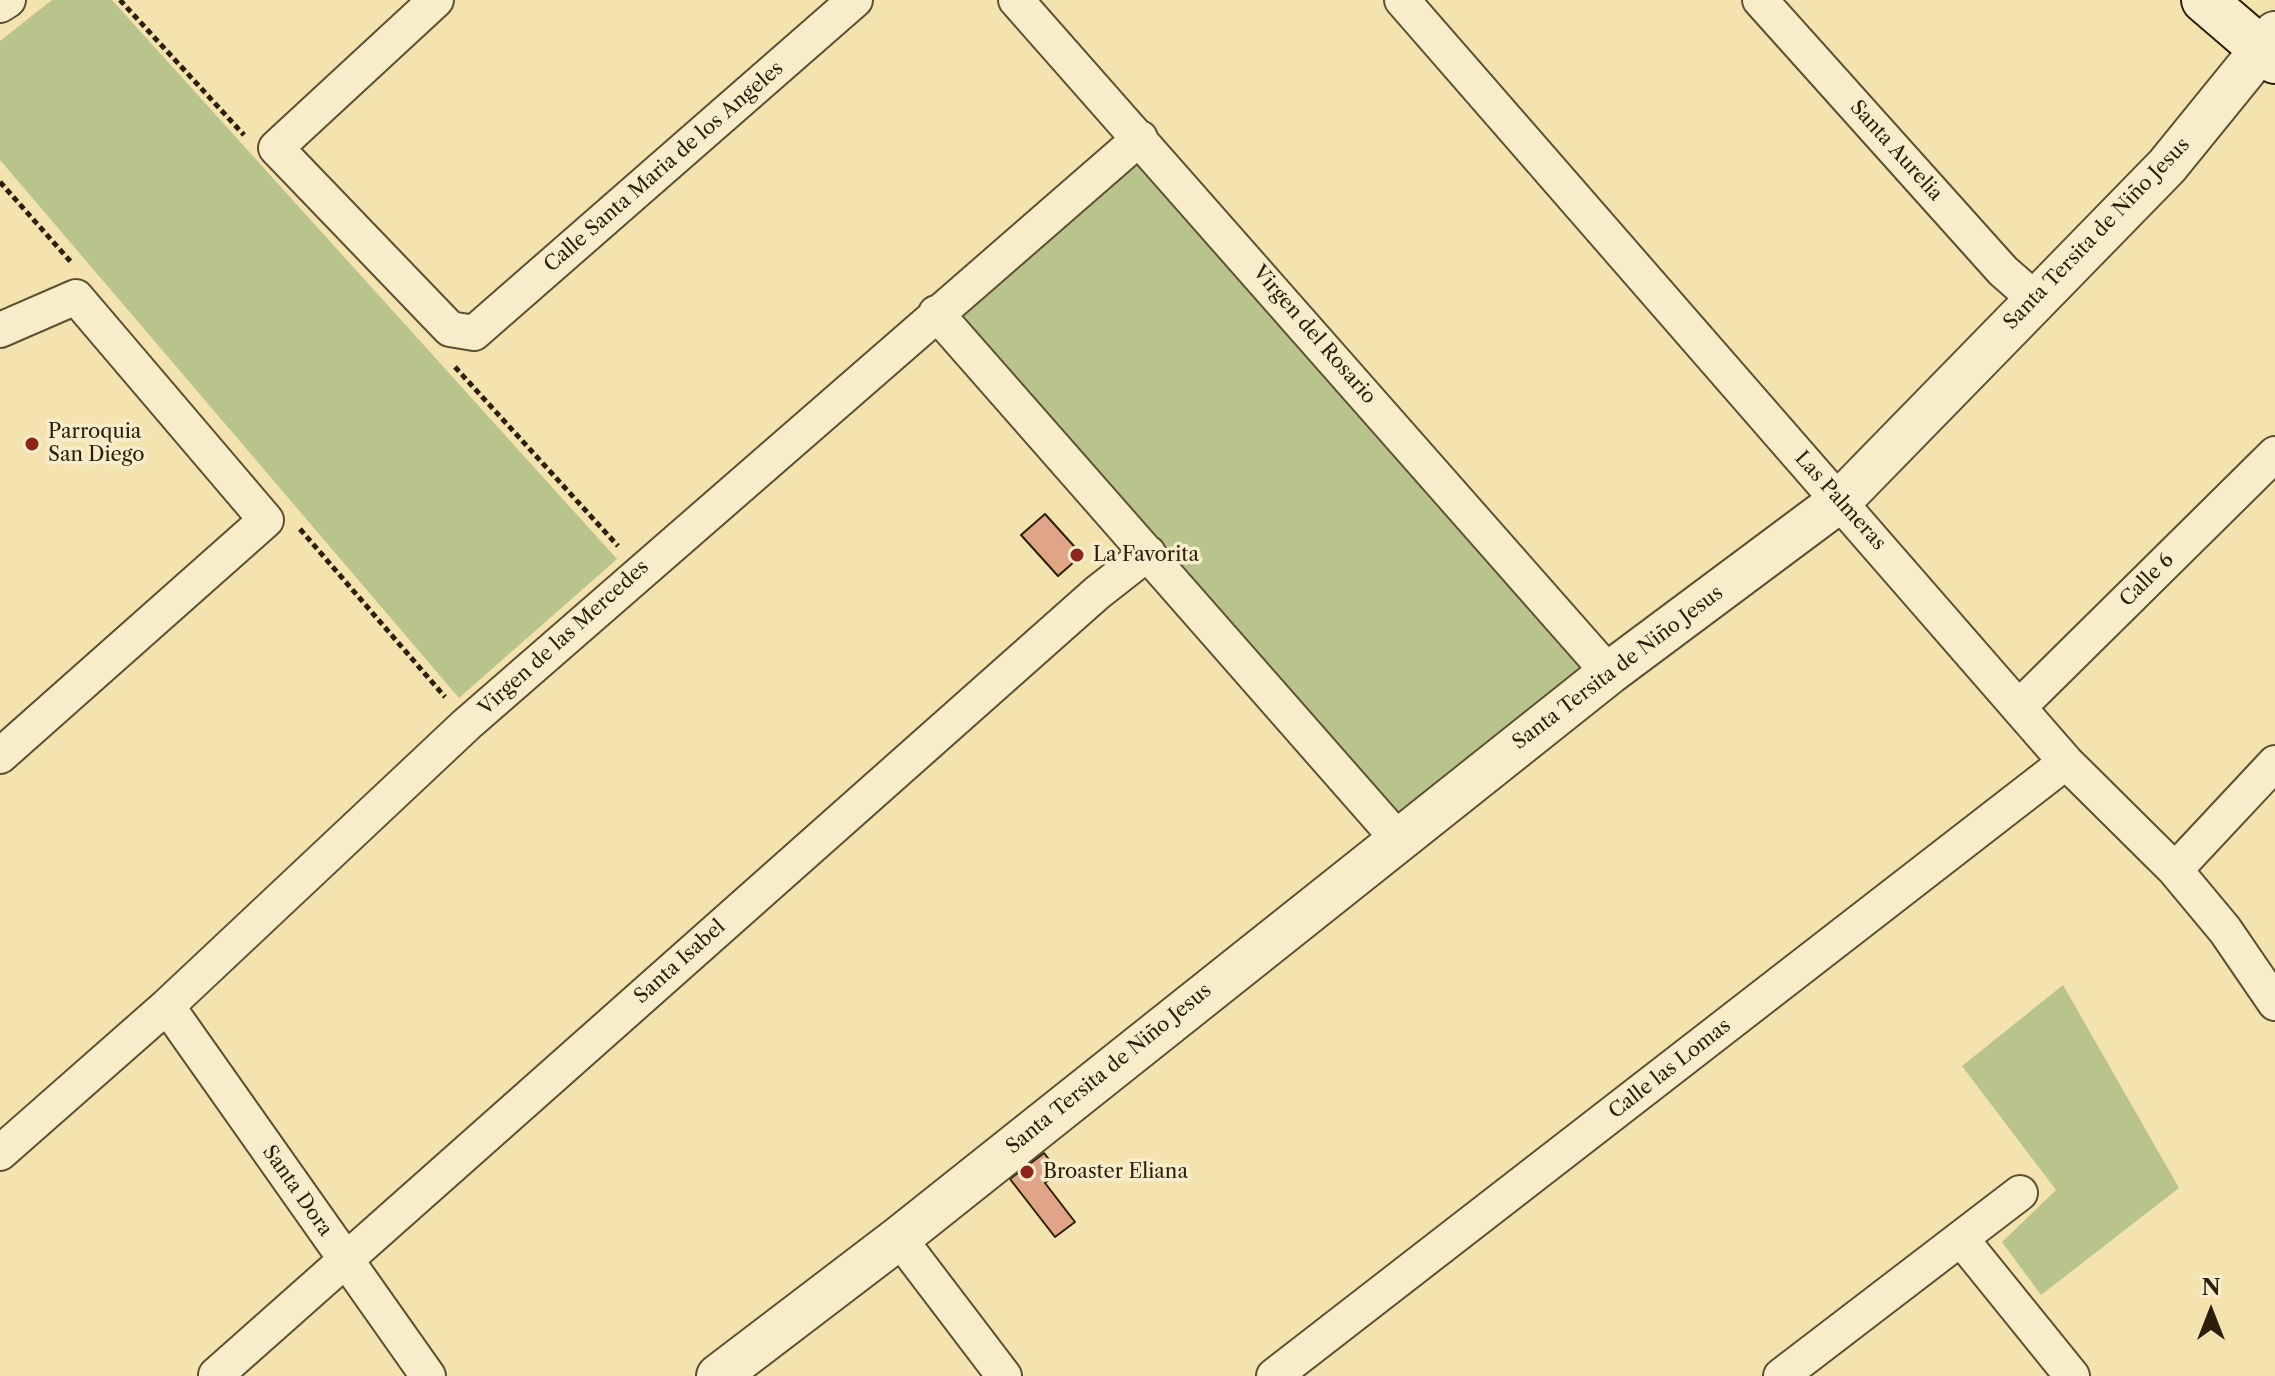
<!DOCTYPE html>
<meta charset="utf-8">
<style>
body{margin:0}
#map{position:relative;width:2275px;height:1376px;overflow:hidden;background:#f2e3af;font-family:"Libre Caslon Text",serif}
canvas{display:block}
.north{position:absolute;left:2171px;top:1272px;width:80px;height:80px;-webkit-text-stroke:6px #f7edcb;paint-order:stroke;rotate:0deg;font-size:22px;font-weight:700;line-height:32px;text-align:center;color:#2c1e0a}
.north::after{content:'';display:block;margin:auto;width:28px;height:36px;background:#2c1e0a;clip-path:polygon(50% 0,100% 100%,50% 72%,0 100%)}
</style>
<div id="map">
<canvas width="2275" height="1376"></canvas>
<div class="north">N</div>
</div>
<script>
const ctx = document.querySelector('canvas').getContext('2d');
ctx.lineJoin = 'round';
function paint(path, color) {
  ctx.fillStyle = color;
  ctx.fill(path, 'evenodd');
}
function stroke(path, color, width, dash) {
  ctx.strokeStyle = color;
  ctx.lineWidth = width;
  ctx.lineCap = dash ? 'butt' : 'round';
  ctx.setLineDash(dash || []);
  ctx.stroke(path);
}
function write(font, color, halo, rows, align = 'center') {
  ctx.font = font + ' "Libre Caslon Text",serif';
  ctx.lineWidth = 7;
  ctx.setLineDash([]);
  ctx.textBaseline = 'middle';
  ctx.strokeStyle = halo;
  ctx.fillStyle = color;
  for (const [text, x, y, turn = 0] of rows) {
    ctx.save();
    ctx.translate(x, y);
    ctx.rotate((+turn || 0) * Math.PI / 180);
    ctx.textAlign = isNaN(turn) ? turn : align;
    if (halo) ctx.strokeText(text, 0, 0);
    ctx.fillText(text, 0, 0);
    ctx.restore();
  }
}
const green = new Path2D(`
 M 52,0 L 112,0 L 617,559 L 459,698 L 0,160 L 0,41 Z
 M 1139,161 L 1584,670 L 1399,817 L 958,312 Z
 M 2063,985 L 2179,1188 L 2041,1295 L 2002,1242 L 2056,1190 L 1962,1066 Z`);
const building = new Path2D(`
 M 1045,514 L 1082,555 L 1058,576 L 1021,535 Z
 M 1044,1153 L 1059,1172 L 1045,1183 L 1075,1222 L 1055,1237 L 1010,1179 Z`);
const path = new Path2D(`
 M 120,0 L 244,135
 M 0,182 L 71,262
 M 455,367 L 618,546
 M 300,529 L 445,697`);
const minor = new Path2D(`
 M 436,0 L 276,148 L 450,329 L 474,333 L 855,0
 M 1016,0 L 1609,673
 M 1402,0 L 2066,762 L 2175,870 L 2225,930 L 2275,1003
 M 1760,0 L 2003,271 L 2035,299
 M 0,5 L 8,0
 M 936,313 L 1397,838
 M 0,330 L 76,297 L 266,520 L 0,756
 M 2019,707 L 2275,454
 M 2175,870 L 2275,763
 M 167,1006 L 428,1376
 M 0,1153 L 167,1006 L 467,724 L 1140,138
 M 899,1238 L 1004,1376
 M 1962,1240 L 2072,1376
 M 216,1375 L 1097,593 L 1148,553
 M 1274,1376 L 2066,762
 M 1781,1376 L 2020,1193`);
const tertiary = new Path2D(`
 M 718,1376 L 899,1238 L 1609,673 L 1841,500 L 2167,166 L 2275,33`);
const secondary = new Path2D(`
 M 2204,0 L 2275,61`);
const markers = [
 [32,444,8,"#8f2418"],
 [1077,555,8,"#8f2418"],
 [1027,1172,8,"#8f2418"]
];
const streetNames = [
 ["Santa Aurelia",1896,151,48],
 ["Calle Santa Maria de los Angeles",664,167,-41],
 ["Santa Tersita de Niño Jesus",2097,234,-46],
 ["Virgen del Rosario",1314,335,49],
 ["Las Palmeras",1840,501,48],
 ["Calle 6",2147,580,-45],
 ["Virgen de las Mercedes",564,638,-42],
 ["Santa Tersita de Niño Jesus",1618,668,-37],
 ["Santa Isabel",680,962,-42],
 ["Santa Tersita de Niño Jesus",1109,1069,-39],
 ["Calle las Lomas",1670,1069,-38],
 ["Santa Dora",297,1191,55]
];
const poiNames = [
 ["Parroquia",48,432],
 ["San Diego",48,455],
 ["La Favorita",1093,555],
 ["Broaster Eliana",1043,1172]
];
paint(green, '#b9c48c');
paint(building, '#e0a486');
stroke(building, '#2c1e0a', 2);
stroke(minor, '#5e4f33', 38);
stroke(tertiary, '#5e4f33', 46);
stroke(secondary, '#2c1e0a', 48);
stroke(path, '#2c1e0a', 5, [6, 4]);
stroke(minor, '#f7edcb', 34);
stroke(tertiary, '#f7edcb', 42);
stroke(secondary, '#f7edcb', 44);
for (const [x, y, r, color] of markers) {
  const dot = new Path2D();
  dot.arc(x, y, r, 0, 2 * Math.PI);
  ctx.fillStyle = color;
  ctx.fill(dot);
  stroke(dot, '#f7edcb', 3);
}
write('20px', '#2c1e0a', '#f7edcb', streetNames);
write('20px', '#2c1e0a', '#f7edcb', poiNames, 'left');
</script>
